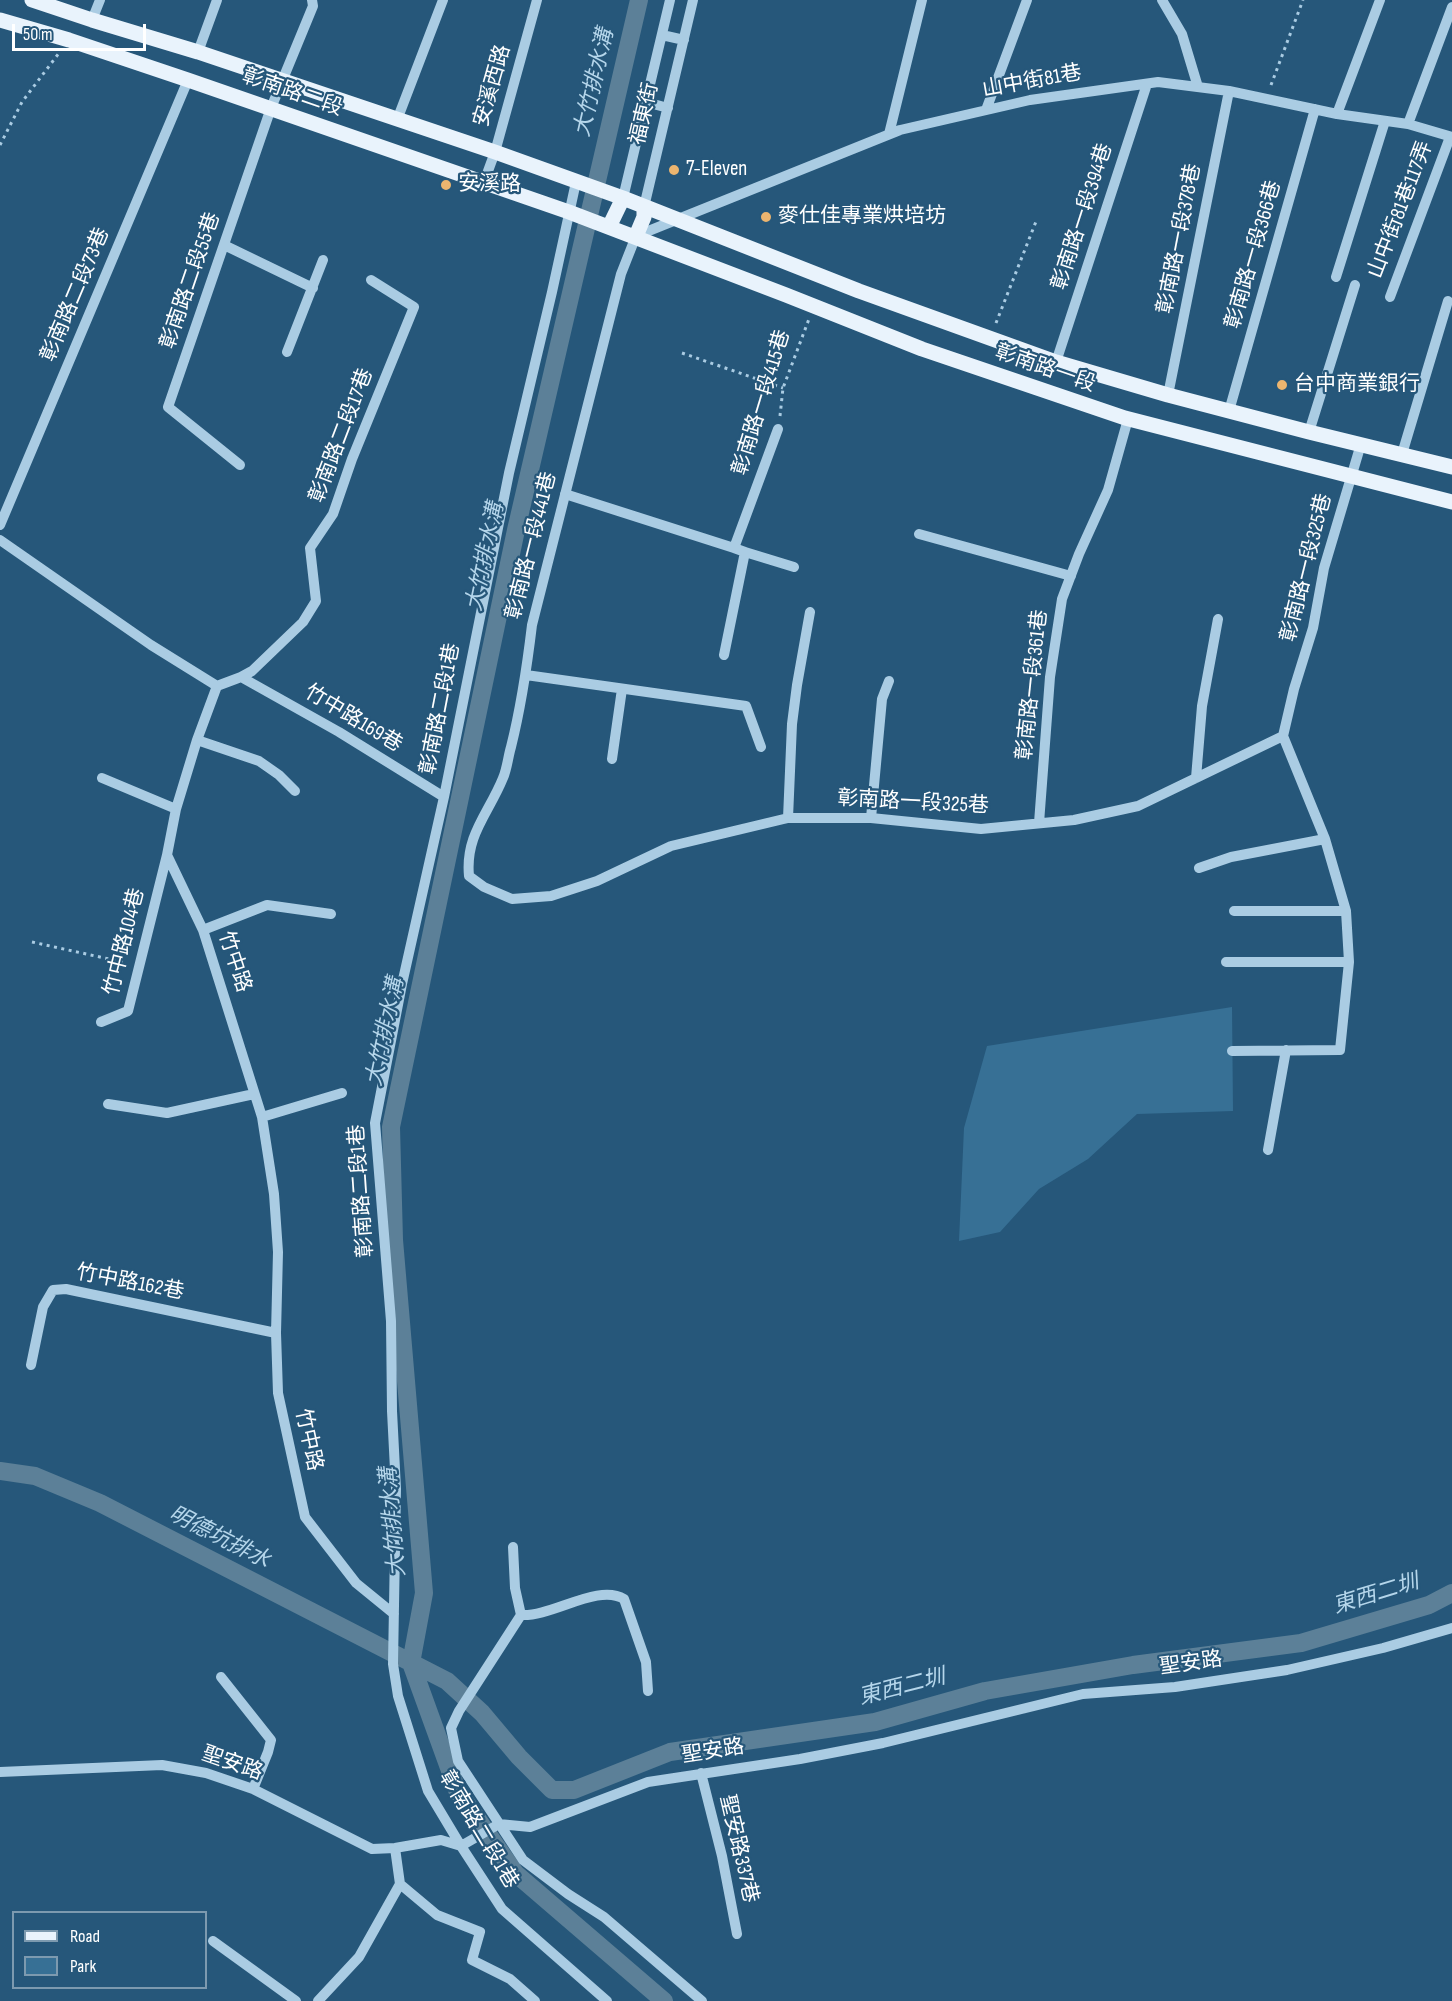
<!DOCTYPE html>
<meta charset="utf-8">
<style>
body{margin:0}
#map{position:relative;width:1452px;height:2001px;overflow:hidden;background:#26577a;font-family:"Sofia Sans Condensed",sans-serif}
canvas{display:block}
.legend{position:absolute;left:12px;top:1911px;width:195px;height:78px;box-sizing:border-box;background:#26577a;border:2px solid #7d9aaf;margin:0;padding:8px 10px;list-style:none;font-size:18px;color:#fff}
.legend li{display:flex;align-items:center;gap:12px;height:30px}
.legend b{width:30px;border:2px solid #7d9aaf}
.scale{position:absolute;left:12px;top:24px;width:134px;height:27px;box-sizing:border-box;border:3px solid #fff;border-top:0;padding-left:8px;font-size:18px;line-height:21px;white-space:nowrap;color:#fff;-webkit-text-stroke:4px #26577a;paint-order:stroke}
</style>
<div id="map">
<canvas width="1452" height="2001"></canvas>
<ul class="legend">
<li><b style="height:8px;background:#e9f3fc"></b>Road</li>
<li><b style="height:16px;background:#377095"></b>Park</li>
</ul>
<div class="scale">50 m</div>
</div>
<script>
const ctx = document.querySelector('canvas').getContext('2d');
ctx.lineJoin = 'round';
function paint(path, color) {
  ctx.fillStyle = color;
  ctx.fill(path, 'evenodd');
}
function stroke(path, color, width, dash) {
  ctx.strokeStyle = color;
  ctx.lineWidth = width;
  ctx.lineCap = dash ? 'butt' : 'round';
  ctx.setLineDash(dash || []);
  ctx.stroke(path);
}
function write(font, color, halo, rows, align = 'center') {
  ctx.font = font + ' "Sofia Sans Condensed","Noto Sans TC",sans-serif';
  ctx.lineWidth = 4.5;
  ctx.setLineDash([]);
  ctx.textBaseline = 'middle';
  ctx.strokeStyle = halo;
  ctx.fillStyle = color;
  for (const [text, x, y, turn = 0] of rows) {
    ctx.save();
    ctx.translate(x, y);
    ctx.rotate((+turn || 0) * Math.PI / 180);
    ctx.textAlign = isNaN(turn) ? turn : align;
    if (halo) ctx.strokeText(text, 0, 0);
    ctx.fillText(text, 0, 0);
    ctx.restore();
  }
}
const green = new Path2D(`
 M 1232,1007 L 1233,1111 L 1137,1114 L 1088,1159 L 1039,1189 L 1000,1232 L 959,1241 L 964,1128 L 987,1046 Z`);
const canal = new Path2D(`
 M 639,0 L 516,530 L 391,1127 L 394,1240 L 424,1593 L 411,1663 L 457,1790 L 515,1873 L 664,2001
 M 0,1471 L 35,1476 L 100,1503 L 447,1681 L 482,1713 L 519,1757 L 552,1790 L 574,1790 L 670,1752 L 875,1722 L 985,1691 L 1133,1665 L 1301,1643 L 1429,1605 L 1452,1593`);
const path = new Path2D(`
 M 1271,85 L 1303,0
 M 0,145 L 22,102 L 59,53
 M 996,323 L 1037,219
 M 682,353 L 783,388
 M 780,416 L 783,388 L 809,319
 M 32,942 L 127,963`);
const minor = new Path2D(`
 M 1162,0 L 1182,34 L 1198,87
 M 92,20 L 100,0
 M 662,35 L 684,40
 M 198,52 L 217,0
 M 646,102 L 668,108
 M 986,110 L 1027,0
 M 1337,114 L 1380,0
 M 397,120 L 443,0
 M 1408,124 L 1452,7
 M 889,134 L 922,0
 M 484,182 L 495,152 L 537,0
 M 576,182 L 552,292 L 509,473 L 444,797 L 402,984 L 375,1123 L 391,1321 L 392,1411 L 396,1489 L 393,1664 L 398,1696 L 428,1791 L 461,1846 L 502,1909 L 607,2001
 M 623,198 L 670,0
 M 644,207 L 693,0
 M 224,245 L 313,288
 M 1336,277 L 1385,121
 M 1390,297 L 1450,137
 M 287,352 L 323,260
 M 1056,362 L 1147,84
 M 1168,395 L 1229,91
 M 1229,411 L 1315,109
 M 1309,432 L 1355,285
 M 1361,444 L 1324,568 L 1313,628 L 1294,689 L 1283,736 L 1138,806 L 1074,820 L 981,829 L 871,818 L 788,818 L 671,846 L 597,881 L 551,896 L 512,899 L 484,887 L 469,876 C 465,835 489,813 503,778 C 507,769 508,757 511,747 C 521,707 527,667 532,625 L 621,274 L 636,236 L 900,130 L 1030,100 L 1158,82 L 1229,91 L 1337,114 L 1408,124 L 1452,137
 M 1402,454 L 1448,301
 M 240,465 L 168,407 L 271,108 L 313,6 L 312,0
 M 565,494 L 734,548 L 778,429
 M 0,525 L 188,80
 M 919,534 L 1071,576
 M 0,540 L 151,645 L 217,686 L 197,740 L 176,809 L 167,855 L 203,930 L 262,1117 L 274,1194 L 278,1252 L 276,1333 L 278,1393 L 305,1517 L 356,1583 L 394,1614
 M 745,552 L 794,567
 M 724,655 L 745,552 L 734,548
 M 526,675 L 746,706 L 761,747
 M 241,677 L 339,732 L 444,797
 M 217,686 L 241,677 L 252,671 L 303,622 L 316,601 L 310,548 L 333,514 L 352,459 L 414,307 L 371,280
 M 197,740 L 259,761 L 279,775 L 295,791
 M 612,759 L 622,689
 M 102,778 L 176,809
 M 1196,778 L 1202,706 L 1218,619
 M 788,818 L 792,724 L 797,685 L 810,612
 M 871,818 L 882,699 L 889,681
 M 1039,823 L 1050,677 L 1062,599 L 1079,554 L 1108,490 L 1128,419
 M 1199,868 L 1231,857 L 1325,839
 M 1234,911 L 1346,911
 M 203,930 L 267,905 L 331,914
 M 1226,962 L 1349,962
 M 101,1022 L 128,1011 L 167,855
 M 1232,1051 L 1340,1050 L 1349,962 L 1346,911 L 1325,839 L 1283,736
 M 108,1104 L 167,1113 L 254,1094
 M 262,1117 L 342,1093
 M 1268,1150 L 1286,1050
 M 31,1365 L 43,1307 L 53,1290 L 66,1289 L 276,1333
 M 513,1547 L 515,1588 L 521,1615 C 552,1617 598,1583 624,1599 L 646,1662 L 648,1691
 M 521,1615 L 459,1711 L 451,1728 L 458,1761 L 523,1860 L 568,1894 L 604,1917 L 702,2001
 M 221,1677 L 271,1740 L 268,1752 L 253,1789
 M 0,1772 L 162,1765 L 206,1773 L 253,1789 L 372,1849 L 395,1848 L 441,1840 L 461,1846 L 499,1824 L 530,1827 L 648,1782 L 800,1759 L 883,1743 L 1083,1694 L 1175,1687 L 1287,1670 L 1383,1648 L 1452,1628
 M 701,1773 L 722,1856 L 737,1934
 M 400,1884 L 437,1915 L 480,1932 L 472,1960 L 510,1979 L 535,2001
 M 213,1941 L 296,2001
 M 318,2001 L 359,1957 L 400,1884 L 395,1848`);
const major = new Path2D(`
 M 32,0 L 92,20 L 198,52 L 495,152 L 623,198 L 859,291 L 1056,362 L 1168,395 L 1309,432 L 1452,467
 M 0,20 L 69,40 L 188,80 L 569,212 L 786,295 L 922,349 L 1125,418 L 1452,502
 M 609,227 L 623,198
 M 636,236 L 644,217 L 644,207`);
const markers = [
 [674,170,6,"#ecb56f"],
 [446,185,6,"#ecb56f"],
 [766,217,6,"#ecb56f"],
 [1282,385,6,"#ecb56f"]
];
const streetNames = [
 ["山中街81巷",1032,82,-10],
 ["安溪西路",493,86,-74],
 ["彰南路二段",292,93,19],
 ["福東街",645,114,-77],
 ["山中街81巷117弄",1401,210,-69],
 ["彰南路一段394巷",1083,217,-72],
 ["彰南路一段378巷",1180,239,-79],
 ["彰南路一段366巷",1254,255,-74],
 ["彰南路二段55巷",191,281,-71],
 ["彰南路二段73巷",76,295,-67],
 ["彰南路一段",1045,369,19],
 ["彰南路一段415巷",762,403,-73],
 ["彰南路二段17巷",342,436,-69],
 ["彰南路一段441巷",532,546,-76],
 ["彰南路一段325巷",1307,568,-76],
 ["彰南路一段361巷",1033,685,-84],
 ["彰南路二段1巷",441,709,-79],
 ["竹中路169巷",353,719,31],
 ["彰南路一段325巷",913,803,3],
 ["竹中路104巷",125,942,-76],
 ["竹中路",234,962,72],
 ["彰南路二段1巷",362,1191,-94],
 ["竹中路162巷",130,1283,11],
 ["竹中路",308,1440,78],
 ["聖安路",1191,1664,-8],
 ["聖安路",713,1752,-9],
 ["聖安路",232,1764,19],
 ["彰南路二段1巷",478,1830,59],
 ["聖安路337巷",738,1849,77]
];
const poiNames = [
 ["7-Eleven",686,170],
 ["安溪路",458,185],
 ["麥仕佳專業烘培坊",778,217],
 ["台中商業銀行",1294,385]
];
const waterNames = [
 ["大竹排水溝",595,83,-77],
 ["大竹排水溝",486,557,-78],
 ["大竹排水溝",386,1032,-78],
 ["大竹排水溝",394,1522,-95],
 ["明德坑排水",219,1538,27],
 ["東西二圳",1376,1595,-17],
 ["東西二圳",902,1688,-14]
];
paint(green, '#377095');
stroke(canal, '#5c8098', 18);
stroke(path, '#aacce3', 3, [3, 4.5]);
stroke(minor, '#aacce3', 10);
stroke(major, '#e9f3fc', 15);
for (const [x, y, r, color] of markers) {
  const dot = new Path2D();
  dot.arc(x, y, r, 0, 2 * Math.PI);
  ctx.fillStyle = color;
  ctx.fill(dot);
  stroke(dot, '#26577a', 2);
}
write('21px', '#fff', '#26577a', streetNames);
write('21px', '#fff', '#26577a', poiNames, 'left');
write('italic 22px', '#b5d6eb', '#26577a', waterNames);
</script>
